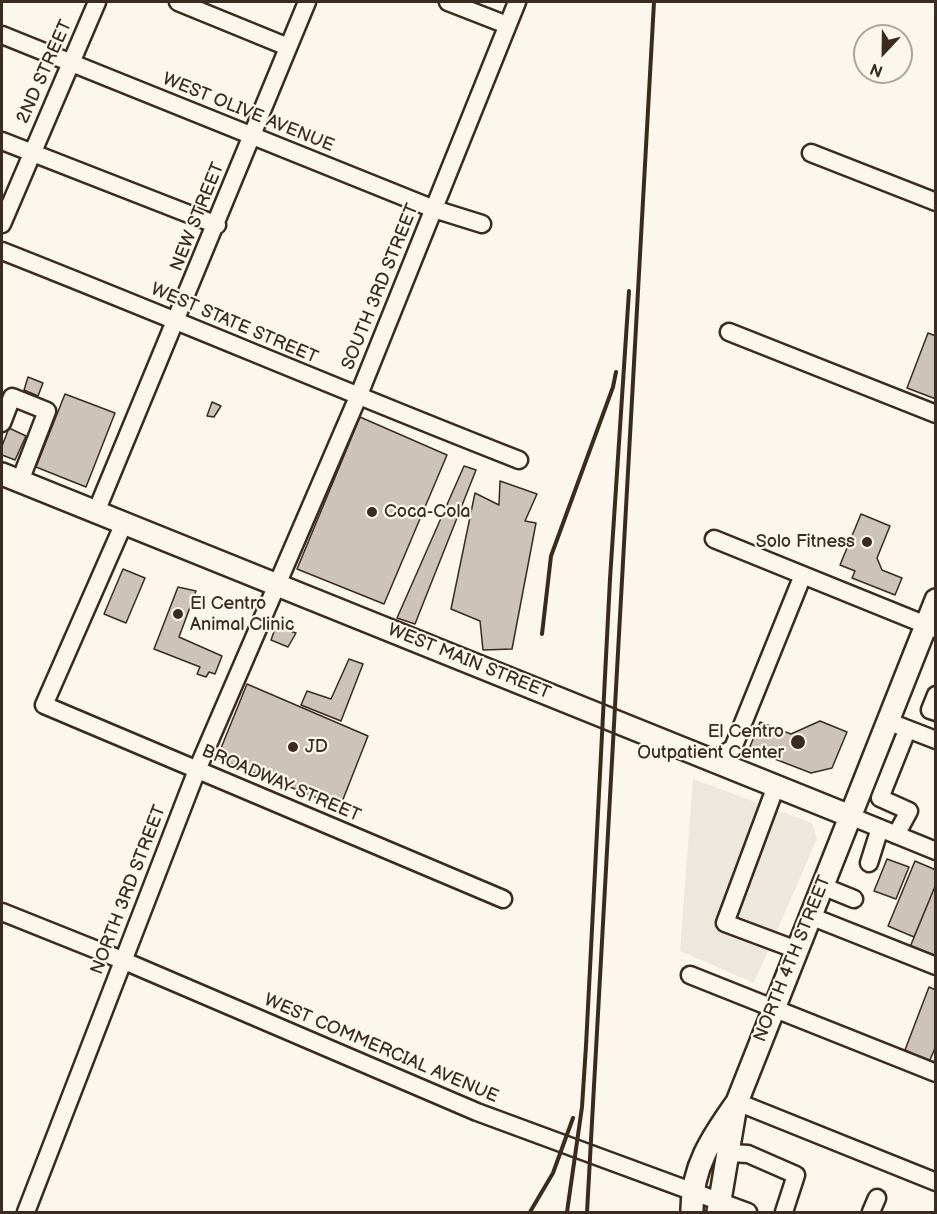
<!DOCTYPE html>
<style>
body{margin:0}
#map{position:relative;width:937px;height:1214px;overflow:hidden;background:#fbf7ec;font-family:"Balsamiq Sans",sans-serif}
canvas{display:block}
.frame{position:absolute;inset:0;border:3px solid #3b2a1e;pointer-events:none}
.north{position:absolute;left:853px;top:24px;width:60px;height:60px;box-sizing:border-box;background:#fbf7ec;border:2px solid #aea59a;border-radius:50%;rotate:202deg;font-size:16px;font-weight:700;line-height:24px;text-align:center;color:#3b2a1e}
.north::after{content:'';display:block;margin:auto;width:21px;height:27px;background:#3b2a1e;clip-path:polygon(50% 0,100% 100%,50% 72%,0 100%)}
</style>
<div id="map">
<canvas width="937" height="1214"></canvas>
<div class="frame"></div>
<div class="north">N</div>
</div>
<script>
const ctx = document.querySelector('canvas').getContext('2d');
ctx.lineJoin = 'round';
function paint(path, color) {
  ctx.fillStyle = color;
  ctx.fill(path, 'evenodd');
}
function stroke(path, color, width, dash) {
  ctx.strokeStyle = color;
  ctx.lineWidth = width;
  ctx.lineCap = dash ? 'butt' : 'round';
  ctx.setLineDash(dash || []);
  ctx.stroke(path);
}
function write(font, color, halo, rows, align = 'center') {
  ctx.font = font + ' "Balsamiq Sans",sans-serif';
  ctx.lineWidth = 4.5;
  ctx.setLineDash([]);
  ctx.textBaseline = 'middle';
  ctx.strokeStyle = halo;
  ctx.fillStyle = color;
  for (const [text, x, y, turn = 0] of rows) {
    ctx.save();
    ctx.translate(x, y);
    ctx.rotate((+turn || 0) * Math.PI / 180);
    ctx.textAlign = isNaN(turn) ? turn : align;
    if (halo) ctx.strokeText(text, 0, 0);
    ctx.fillText(text, 0, 0);
    ctx.restore();
  }
}
const built = new Path2D(`
 M 693,779 L 812,823 L 817,839 L 754,983 L 680,951 Z`);
const building = new Path2D(`
 M 928,333 L 936,336 L 936,399 L 907,388 Z
 M 28,377 L 43,383 L 38,396 L 24,390 Z
 M 65,394 L 115,413 L 86,487 L 36,467 Z
 M 212,402 L 221,406 L 214,417 L 207,416 Z
 M 360,417 L 447,455 L 384,604 L 297,569 Z
 M 9,428 L 26,436 L 15,460 L 2,455 L 2,446 Z
 M 464,466 L 476,470 L 415,624 L 397,618 Z
 M 500,481 L 537,494 L 525,521 L 536,523 L 512,649 L 483,650 L 480,621 L 451,609 L 475,493 L 499,505 Z
 M 861,514 L 890,526 L 877,558 L 882,570 L 902,578 L 895,595 L 852,578 L 855,571 L 840,565 Z
 M 123,569 L 145,578 L 126,623 L 104,614 Z
 M 178,587 L 196,591 L 179,637 L 222,656 L 215,674 L 209,672 L 206,677 L 197,674 L 200,667 L 154,649 Z
 M 276,626 L 296,633 L 288,647 L 271,640 Z
 M 349,659 L 363,664 L 341,721 L 301,705 L 307,691 L 331,699 Z
 M 247,684 L 368,736 L 340,807 L 217,758 Z
 M 820,721 L 847,732 L 832,768 L 811,773 L 749,749 L 760,722 L 791,734 Z
 M 887,859 L 909,867 L 896,899 L 874,891 Z
 M 915,861 L 936,870 L 936,884 L 914,937 L 888,926 Z
 M 936,884 L 936,955 L 934,957 L 910,947 Z
 M 929,987 L 936,990 L 936,1046 L 929,1062 L 905,1050 Z`);
const minor = new Path2D(`
 M 178,2 L 288,47
 M 448,2 L 507,25
 M 2,35 L 434,209 L 482,224
 M 2,141 L 217,225
 M 811,153 L 936,202
 M 2,224 L 97,2
 M 2,251 C 175,319 345,392 519,460
 M 729,332 L 936,414
 M 2,423 L 12,397 L 47,411 L 20,481
 M 96,512 L 307,2
 M 124,523 L 44,705 L 503,899
 M 714,539 L 936,629
 M 936,695 L 930,710 L 936,712
 M 887,721 L 936,740
 M 713,761 L 733,748 L 803,575
 M 776,786 L 725,923 L 797,950
 M 850,816 L 936,851
 M 896,835 L 909,811 L 880,798 L 904,738
 M 869,863 L 880,828
 M 822,886 L 854,899
 M 2,912 L 122,960 L 477,1112 L 748,1212
 M 810,916 L 936,966
 M 690,975 L 936,1073
 M 737,1102 L 936,1182
 M 730,1153 L 748,1154 L 796,1175 L 784,1212
 M 26,1212 L 197,770 L 358,397 L 517,2
 M 871,1212 L 877,1198`);
const major = new Path2D(`
 M 2,474 L 850,816
 M 692,1212 C 691,1168 712,1137 737,1102 L 936,600
 M 718,1212 L 736,1105`);
const rail = new Path2D(`
 M 542,634 L 551,556 L 613,387 L 616,372
 M 530,1212 L 553,1173 L 573,1118
 M 567,1212 L 582,1107 L 586,1046 L 610,579 L 629,291
 M 587,1212 L 654,2`);
const markers = [
 [372,512,6,"#3b2a1e"],
 [867,542,6,"#3b2a1e"],
 [178,614,6,"#3b2a1e"],
 [798,742,8,"#3b2a1e"],
 [293,747,6,"#3b2a1e"]
];
const streetNames = [
 ["2ND STREET",45,72,-66],
 ["WEST OLIVE AVENUE",248,113,22],
 ["NEW STREET",198,217,-68],
 ["SOUTH 3RD STREET",381,287,-68],
 ["WEST STATE STREET",234,324,23],
 ["WEST MAIN STREET",469,662,22],
 ["BROADWAY STREET",281,784,23],
 ["NORTH 3RD STREET",129,890,-69],
 ["NORTH 4TH STREET",793,959,-68],
 ["WEST COMMERCIAL AVENUE",381,1049,23]
];
const poiNames = [
 ["Coca-Cola",384,512],
 ["Solo Fitness",855,542,"right"],
 ["El Centro",190,604],
 ["Animal Clinic",190,625],
 ["El Centro",784,732,"right"],
 ["Outpatient Center",784,753,"right"],
 ["JD",305,747]
];
paint(built, '#ede8dd');
paint(building, '#ccc4b9');
stroke(building, '#3b2a1e', 1.5);
stroke(minor, '#3b2a1e', 21);
stroke(major, '#3b2a1e', 26);
stroke(minor, '#fbf7ec', 16);
stroke(major, '#fbf7ec', 21);
stroke(rail, '#3b2a1e', 4);
for (const [x, y, r, color] of markers) {
  const dot = new Path2D();
  dot.arc(x, y, r, 0, 2 * Math.PI);
  ctx.fillStyle = color;
  ctx.fill(dot);
  stroke(dot, '#fbf7ec', 2);
}
write('18px', '#3b2a1e', '#fbf7ec', streetNames);
write('18px', '#3b2a1e', '#fbf7ec', poiNames, 'left');
</script>
